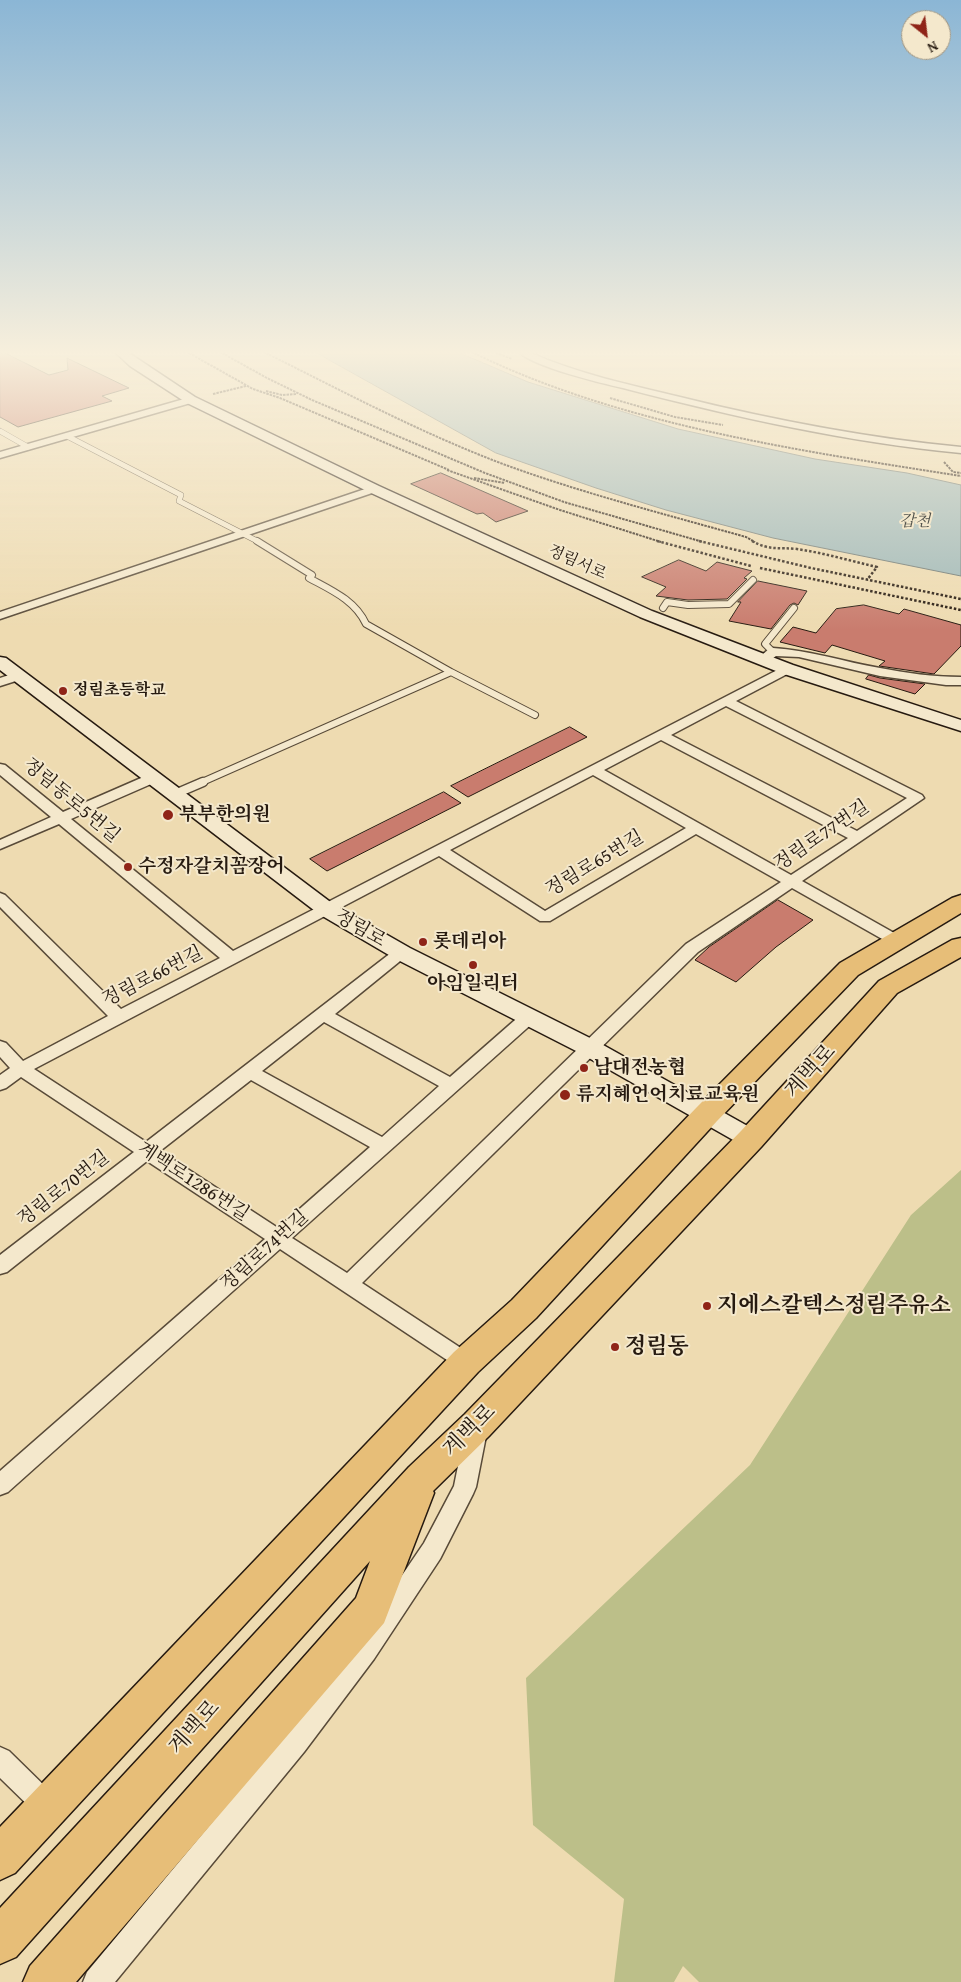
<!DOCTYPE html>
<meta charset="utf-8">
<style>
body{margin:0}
#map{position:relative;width:961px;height:1982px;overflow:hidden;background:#eedbb1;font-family:"Gentium Book Plus",serif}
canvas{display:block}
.north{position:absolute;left:901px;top:10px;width:50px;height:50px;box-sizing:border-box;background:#f4e8cc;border:1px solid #a29681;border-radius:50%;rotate:151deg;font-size:14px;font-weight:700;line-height:20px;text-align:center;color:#261a10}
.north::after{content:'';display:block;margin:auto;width:18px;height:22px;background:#8f2418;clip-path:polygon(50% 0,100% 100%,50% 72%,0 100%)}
</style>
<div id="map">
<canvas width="961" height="1982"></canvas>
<div class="north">N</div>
</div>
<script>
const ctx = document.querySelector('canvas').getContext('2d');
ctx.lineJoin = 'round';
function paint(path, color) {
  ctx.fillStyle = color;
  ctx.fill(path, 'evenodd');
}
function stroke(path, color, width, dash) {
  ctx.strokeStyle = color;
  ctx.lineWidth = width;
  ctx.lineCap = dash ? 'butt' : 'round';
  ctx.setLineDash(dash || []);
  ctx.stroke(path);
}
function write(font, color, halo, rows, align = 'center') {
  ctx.font = font + ' "Gentium Book Plus","Noto Serif KR",serif';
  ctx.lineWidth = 4;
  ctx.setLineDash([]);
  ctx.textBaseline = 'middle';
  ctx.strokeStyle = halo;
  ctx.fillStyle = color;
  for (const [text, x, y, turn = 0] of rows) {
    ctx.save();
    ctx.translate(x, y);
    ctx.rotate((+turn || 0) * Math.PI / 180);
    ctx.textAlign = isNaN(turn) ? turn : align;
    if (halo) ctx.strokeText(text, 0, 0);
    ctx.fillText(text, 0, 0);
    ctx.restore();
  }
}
const green = new Path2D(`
 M 961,1170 L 961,1982 L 699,1982 L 683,1966 L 674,1982 L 614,1982 L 624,1899 L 533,1825 L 526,1678 L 750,1465 L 911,1215 Z`);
const water = new Path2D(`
 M 317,353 L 460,353 L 528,382 L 678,429 L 815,459 L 907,473 L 961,485 L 961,576 L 773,538 L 666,510 L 596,488 L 496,453 Z`);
const building = new Path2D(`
 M 0,353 L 5,353 L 49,375 L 68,370 L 67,358 L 129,388 L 102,396 L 112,401 L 18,427 L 0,417 Z
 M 441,473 L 528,511 L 496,522 L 483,513 L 477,514 L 411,484 Z
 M 679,560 L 706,571 L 717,562 L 752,571 L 744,578 L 747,579 L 727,599 L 688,600 L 656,596 L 666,587 L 642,577 Z
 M 758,581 L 807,591 L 798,605 L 794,603 L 790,605 L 771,629 L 729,621 L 741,602 L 738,602 Z
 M 864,605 L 899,614 L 904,609 L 961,625 L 961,646 L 934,674 L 879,666 L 885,661 L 832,645 L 825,653 L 780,642 L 793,627 L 816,633 L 836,609 Z
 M 869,675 L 880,678 L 925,684 L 915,694 L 866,679 Z
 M 570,727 L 587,737 L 468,797 L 451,786 Z
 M 444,792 L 461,803 L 327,871 L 310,859 Z
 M 778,900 L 813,920 L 776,947 L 736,982 L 695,960 L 709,947 Z`);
const pathFar1 = new Path2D(`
 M 189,353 L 253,389 L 280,398 L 449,470
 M 222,353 L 267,378 L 312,400 L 485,473 L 564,502 L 703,542
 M 266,353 C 344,392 421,433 503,464 C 582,493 664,514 746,537 L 755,542
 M 474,353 C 620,425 801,451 961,476
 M 496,353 L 512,359
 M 266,391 L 282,395 L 297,394
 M 213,394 L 246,386
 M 610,398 L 675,417 L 723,425
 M 944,462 L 953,472 L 961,473
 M 447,470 L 560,510 L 661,542
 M 474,478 L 505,483`);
const path = new Path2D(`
 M 657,541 L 751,566
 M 699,541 L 811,568 L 961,599
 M 752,541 C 770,551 779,547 797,549 C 824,553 851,561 877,567 L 867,580
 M 760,568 L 961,610`);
const serviceFar2 = new Path2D(`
 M 0,431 L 28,447
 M 67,436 L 181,495 L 179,501 L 259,542`);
const serviceFar1 = new Path2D(`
 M 663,608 L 667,602 L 688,605 L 729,604 L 753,580
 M 773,652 L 765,644 L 794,608
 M 451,672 L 535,715
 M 200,783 L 451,672 L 366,624 C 355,600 331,590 309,578 L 312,575 L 257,541`);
const service = new Path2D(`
 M 175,794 L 203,782`);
const minor = new Path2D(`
 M 520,353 L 531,353 C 579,374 630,385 680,397 C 773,420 866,438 961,447 L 961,453 C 846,442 735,417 623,388 C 600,383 536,367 520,353 Z
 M 191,397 L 194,398 L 194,402 L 0,458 L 0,452 Z
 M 374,486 L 379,489 L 378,491 L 0,619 L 0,612 Z
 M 773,648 C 810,650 844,662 880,668 C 906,673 934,677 961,677 L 961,685 L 946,685 L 880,676 L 799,657 L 776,656 L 766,663 L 758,663 L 756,660 L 769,649 Z
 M 787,665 L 793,669 L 791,672 L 736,701 L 922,795 L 924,798 L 802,881 L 903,938 L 905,941 L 903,944 L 891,944 L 792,888 L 698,952 L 362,1283 L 473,1356 L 476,1362 L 473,1368 L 466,1371 L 459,1368 L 280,1249 L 8,1492 L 0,1495 L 0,1471 L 265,1239 L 147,1161 L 7,1272 L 0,1274 L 0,1255 L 134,1152 L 21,1077 L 6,1088 L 0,1090 L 0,1075 L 10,1068 L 0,1057 L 0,1041 L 6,1043 L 23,1061 L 108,1016 L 0,907 L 0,893 L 5,895 L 121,1009 L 220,958 L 59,824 L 0,849 L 0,840 L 51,817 L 0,775 L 0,764 L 5,765 L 63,812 L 148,775 L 158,775 L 160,778 L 158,781 L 71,819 L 233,951 ZM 726,706 L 907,798 L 857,831 L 671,735 ZM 661,740 L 848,838 L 791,875 L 604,770 ZM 593,775 L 686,828 L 545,911 L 450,850 ZM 696,834 L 781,882 L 686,944 L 347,1273 L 292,1238 L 535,1021 L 537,1017 L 535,1013 L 529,1011 L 523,1013 L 450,1077 L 335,1014 L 410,953 L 408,949 L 396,949 L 146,1142 L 34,1069 L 439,856 L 540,921 L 550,921 ZM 324,1022 L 439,1086 L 382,1137 L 262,1071 ZM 251,1080 L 370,1147 L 278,1228 L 160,1151 Z
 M 18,672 L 22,673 L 24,676 L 22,679 L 0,686 L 0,678 Z
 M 476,1422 L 484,1424 L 487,1431 L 476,1487 L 473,1494 L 440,1559 L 374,1659 L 304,1752 L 115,1982 L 83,1982 L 87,1972 L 286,1734 L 356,1643 L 424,1543 L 454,1486 L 465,1431 L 468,1424 Z
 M 0,1747 L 9,1751 L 57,1798 L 61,1807 L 57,1816 L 48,1820 L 39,1816 L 0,1778 Z`);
const secondary = new Path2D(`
 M 116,353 L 129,353 L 195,397 L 379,486 L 652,611 L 793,665 L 961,720 L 961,731 L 781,673 L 640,617 L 369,492 L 187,403 L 130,366 Z
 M 0,657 L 6,658 L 333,904 L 410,948 L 596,1041 L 760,1133 L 764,1139 L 760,1145 L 751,1148 L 742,1145 L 580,1053 L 394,958 L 319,914 L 0,670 Z`);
const primary = new Path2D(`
 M 961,895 L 961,913 L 858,975 L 717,1121 L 536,1318 L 478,1372 L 15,1873 L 0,1880 L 0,1827 L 454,1352 L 512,1300 L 697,1107 L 840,963 L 952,898 Z
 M 961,938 L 961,957 L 897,993 L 761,1147 L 489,1436 L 433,1491 L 434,1493 L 384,1623 L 76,1982 L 23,1982 L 30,1966 L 356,1598 L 370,1561 L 16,1957 L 0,1964 L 0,1908 L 409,1467 L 465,1414 L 741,1131 L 879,981 L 952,940 Z`);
const markers = [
 [63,691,5,"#8f2418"],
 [168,815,6,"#8f2418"],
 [128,867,5,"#8f2418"],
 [423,942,5,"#8f2418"],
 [473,965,5,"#8f2418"],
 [584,1068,5,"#8f2418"],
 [565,1095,6,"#8f2418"],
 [707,1306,5,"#8f2418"],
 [615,1347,5,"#8f2418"]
];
const farWaternames = [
 ["갑천",915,522]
];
const farStreetnames = [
 ["정림서로",577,563,24]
];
const farPoinames = [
 ["정림초등학교",73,691]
];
const streetNames = [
 ["정림동로5번길",71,801,40],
 ["정림로77번길",822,836,-34],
 ["정림로65번길",595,864,-31],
 ["정림로",360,929,30],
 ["정림로66번길",153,977,-27],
 ["계백로1286번길",193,1182,33],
 ["정림로70번길",64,1189,-38],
 ["정림로74번길",265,1251,-42]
];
const poiNames = [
 ["부부한의원",179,815],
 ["수정자갈치꼼장어",138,867],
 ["롯데리아",433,942],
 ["아임일리터",473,984,"center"],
 ["남대전농협",594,1068],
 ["류지혜언어치료교육원",576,1095]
];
const nearStreetnames = [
 ["계백로",811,1072,-48],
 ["계백로",470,1431,-45],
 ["계백로",195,1728,-48]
];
const nearPoinames = [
 ["지에스칼텍스정림주유소",717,1306],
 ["정림동",625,1347]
];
paint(green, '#bcbf89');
paint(water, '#9fb8b8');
stroke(water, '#6f7975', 1);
paint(building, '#c97c6e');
stroke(building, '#261a10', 1);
stroke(serviceFar2, '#584a38', 6);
stroke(serviceFar1, '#584a38', 8);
stroke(service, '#584a38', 11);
stroke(minor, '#584a38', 3);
stroke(secondary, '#261a10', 3);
stroke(primary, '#261a10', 3);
stroke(pathFar1, '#261a10', 2, [2.5, 1]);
stroke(path, '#261a10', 2.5, [2.5, 2]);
stroke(serviceFar2, '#f4e8cc', 5);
stroke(serviceFar1, '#f4e8cc', 6);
stroke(service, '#f4e8cc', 8);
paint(minor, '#f4e8cc');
paint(secondary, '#f4e8cc');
paint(primary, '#e7be78');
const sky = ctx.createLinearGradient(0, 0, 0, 630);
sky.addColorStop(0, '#8bb6d5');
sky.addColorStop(0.56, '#f7efdc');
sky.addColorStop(1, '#f7efdc00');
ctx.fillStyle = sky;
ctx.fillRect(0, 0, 961, 630);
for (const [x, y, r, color] of markers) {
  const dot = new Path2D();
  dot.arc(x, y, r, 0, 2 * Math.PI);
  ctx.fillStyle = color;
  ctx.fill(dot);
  stroke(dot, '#f4e8cc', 2);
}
write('italic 16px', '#50514b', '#f4e8cc', farWaternames);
write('16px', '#261a10', '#f4e8cc', farStreetnames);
write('bold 16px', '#261a10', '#f4e8cc', farPoinames, 'left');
write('19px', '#261a10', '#f4e8cc', streetNames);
write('bold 19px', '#261a10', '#f4e8cc', poiNames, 'left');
write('22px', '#261a10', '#f4e8cc', nearStreetnames);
write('bold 22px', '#261a10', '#f4e8cc', nearPoinames, 'left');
</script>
